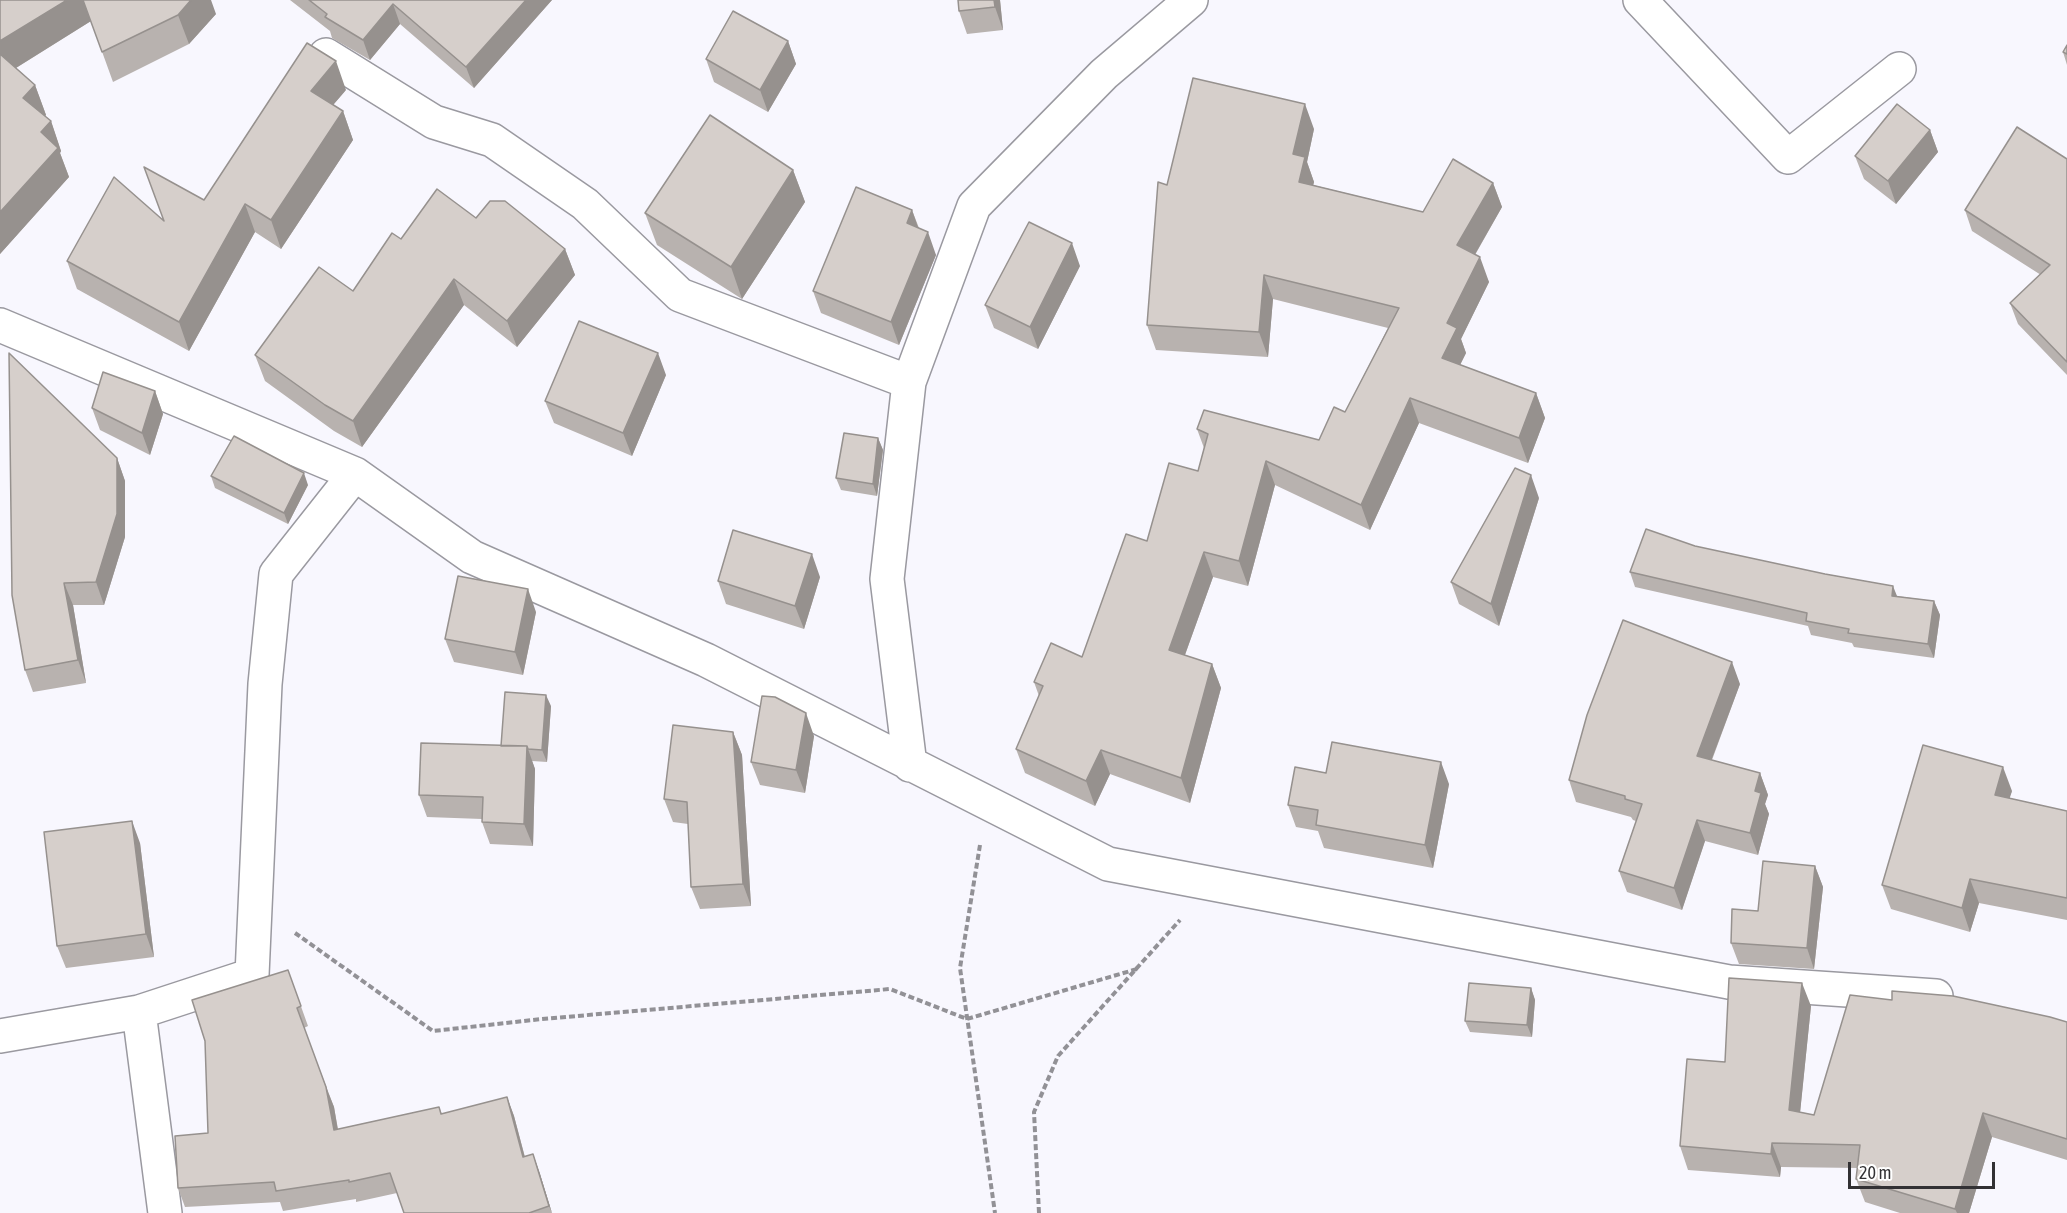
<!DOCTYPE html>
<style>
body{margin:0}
#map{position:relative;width:2067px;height:1213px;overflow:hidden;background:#f8f7fe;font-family:"Asap Condensed",sans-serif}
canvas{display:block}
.scale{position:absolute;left:1848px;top:1162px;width:147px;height:27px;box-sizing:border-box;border:3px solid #323134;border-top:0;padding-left:8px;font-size:18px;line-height:21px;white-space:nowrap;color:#323134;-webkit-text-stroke:4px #fff;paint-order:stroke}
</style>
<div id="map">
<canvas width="2067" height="1213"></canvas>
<div class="scale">20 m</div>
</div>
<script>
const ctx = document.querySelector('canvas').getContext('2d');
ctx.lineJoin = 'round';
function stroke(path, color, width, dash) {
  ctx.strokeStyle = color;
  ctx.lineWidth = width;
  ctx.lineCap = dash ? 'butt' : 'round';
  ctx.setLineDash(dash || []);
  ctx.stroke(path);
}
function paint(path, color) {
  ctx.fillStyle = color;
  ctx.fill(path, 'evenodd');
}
const path = new Path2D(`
 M 980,845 L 960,968 L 995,1213
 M 295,933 L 433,1031 L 542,1019 L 890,989 L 967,1019 L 1137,969
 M 1039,1213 L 1034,1112 L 1058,1056 L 1180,920`);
const minor = new Path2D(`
 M 1640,0 L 1788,157 L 1899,69
 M 326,55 L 434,122 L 492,140 L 585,204 L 680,295 L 909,382
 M 0,325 L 355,474 L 472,557 L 706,660 L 1108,864 L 1729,982 L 1936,996
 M 910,765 L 887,579 L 909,382 L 974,206 L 1104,74 L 1191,0
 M 139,1012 L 165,1213
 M 0,1036 L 139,1012 L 252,975 L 265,684 L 276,574 L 355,474`);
const wall = new Path2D(`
 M 0,0 L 216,14 L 189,44 L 113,82 L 91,21 L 16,68 L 35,85 L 46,115 L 45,116 L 51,121 L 61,151 L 60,153 L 69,177 L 0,254 Z
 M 290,0 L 552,0 L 474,88 L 400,24 L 370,60 L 332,38 L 330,31 Z
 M 1000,0 L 1003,30 L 967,34 L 959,11 Z
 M 788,41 L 796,64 L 768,112 L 714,82 L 706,59 Z
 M 2067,45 L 2067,65 L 2063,52 Z
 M 346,90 L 333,105 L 343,111 L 353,140 L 281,249 L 255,232 L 189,351 L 77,289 L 67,261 L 164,221 L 204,200 Z
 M 1314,129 L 1307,162 L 1314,182 L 1313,185 L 1423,212 L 1493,183 L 1502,207 L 1475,255 L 1489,282 L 1461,339 L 1466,353 L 1460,365 L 1536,393 L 1545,418 L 1528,463 L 1419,423 L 1370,530 L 1275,485 L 1248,586 L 1213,577 L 1185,655 L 1212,664 L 1221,688 L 1190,803 L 1110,774 L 1095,806 L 1025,773 L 1016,749 L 1039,696 L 1034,682 L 1082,657 L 1147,541 L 1198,471 L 1204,448 L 1197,429 L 1319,440 L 1345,412 L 1388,328 L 1273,299 L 1268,357 L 1156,350 L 1147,325 L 1167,185 Z
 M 1930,130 L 1938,152 L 1896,204 L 1864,179 L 1855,156 Z
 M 2067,159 L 2067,375 L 2018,324 L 2010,303 L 2041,275 L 1972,231 L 1965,210 Z
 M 793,170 L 805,202 L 742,299 L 657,245 L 645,213 Z
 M 912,210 L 919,228 L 936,255 L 899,345 L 821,313 L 813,291 Z
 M 476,218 L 565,249 L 575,275 L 517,347 L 464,305 L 362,447 L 334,431 L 265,381 L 255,355 L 353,291 L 401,239 Z
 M 1080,266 L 1038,349 L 994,328 L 985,305 Z
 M 666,375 L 632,456 L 554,423 L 545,401 Z
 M 155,391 L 163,414 L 150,455 L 100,430 L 92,408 Z
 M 878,438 L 883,450 L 877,496 L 841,490 L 836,478 Z
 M 117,458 L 125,481 L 125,537 L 104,605 L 73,605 L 86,683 L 33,692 L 25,670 Z
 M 211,476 L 308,485 L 288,524 L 215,488 Z
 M 1539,498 L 1499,626 L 1459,604 L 1451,582 Z
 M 1695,546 L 1897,596 L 1934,601 L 1940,615 L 1934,658 L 1854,647 L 1852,643 L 1811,635 L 1808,626 L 1635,587 L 1630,572 Z
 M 820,577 L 804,629 L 726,604 L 718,581 Z
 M 536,612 L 523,675 L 454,662 L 445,639 Z
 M 1740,684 L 1712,760 L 1760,773 L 1768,795 L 1765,804 L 1769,814 L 1758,855 L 1705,841 L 1682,910 L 1627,892 L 1619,871 L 1636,821 L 1633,820 L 1631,817 L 1576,802 L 1569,780 Z
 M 551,706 L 547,762 L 532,761 L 535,769 L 533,846 L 490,844 L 482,822 L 482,819 L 427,817 L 419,795 L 501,746 Z
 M 733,732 L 742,755 L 751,906 L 700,909 L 691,887 L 688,824 L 673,822 L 664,799 Z
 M 814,736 L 805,793 L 760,785 L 751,762 Z
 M 1326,773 L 1449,784 L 1433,868 L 1324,848 L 1318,831 L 1296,827 L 1288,805 Z
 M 2012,791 L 2009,798 L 2067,811 L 2067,920 L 1979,903 L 1970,932 L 1891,909 L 1882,885 Z
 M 140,843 L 154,957 L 66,968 L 57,946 Z
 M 1815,866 L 1823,887 L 1814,969 L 1739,964 L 1731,943 L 1758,911 Z
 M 288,970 L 308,1026 L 304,1028 L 334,1107 L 338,1129 L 439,1107 L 442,1114 L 507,1097 L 514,1116 L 525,1157 L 533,1154 L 540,1174 L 552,1213 L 404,1213 L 397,1193 L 356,1202 L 356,1199 L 283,1211 L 280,1202 L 185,1207 L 178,1188 L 208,1133 Z
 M 1531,988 L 1535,1000 L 1532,1037 L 1470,1032 L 1465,1021 Z
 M 1811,1006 L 1800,1112 L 1814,1115 L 2067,1022 L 2067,1160 L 1992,1137 L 1969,1213 L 1900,1213 L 1865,1202 L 1856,1179 L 1858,1168 L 1781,1167 L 1780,1177 L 1688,1170 L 1680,1146 L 1725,1062 Z`);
const shadedWall = new Path2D(`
 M 67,0 L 83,0 L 91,21 L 3,76 L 0,69 L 0,41 Z
 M 191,0 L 211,0 L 216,14 L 189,44 L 178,15 Z
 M 526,0 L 552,0 L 474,88 L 466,67 Z
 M 994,0 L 1000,0 L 1003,30 L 995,7 Z
 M 393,4 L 400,24 L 370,60 L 363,40 Z
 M 788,41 L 796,64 L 768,112 L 760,90 Z
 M 336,61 L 346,90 L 321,119 L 311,91 Z
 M 35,85 L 46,115 L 34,128 L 23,98 Z
 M 1305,104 L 1314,129 L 1307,162 L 1314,182 L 1308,206 L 1299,182 L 1293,154 Z
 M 343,111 L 353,140 L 281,249 L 271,220 Z
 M 51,121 L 61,151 L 60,153 L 69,177 L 0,254 L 0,212 L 41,132 Z
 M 1930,130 L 1938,152 L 1896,204 L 1888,181 Z
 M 793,170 L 805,202 L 742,299 L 731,267 Z
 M 1493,183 L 1502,207 L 1466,270 L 1457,245 Z
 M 245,204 L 255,232 L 189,351 L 179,322 Z
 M 912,210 L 920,233 L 907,223 Z
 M 928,232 L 936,255 L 899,345 L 891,322 Z
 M 1072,243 L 1080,266 L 1038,349 L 1030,327 Z
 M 565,249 L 575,275 L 517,347 L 507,321 Z
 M 1480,257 L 1489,282 L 1461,339 L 1466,353 L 1451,383 L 1442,358 L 1447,323 Z
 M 1264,275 L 1273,299 L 1268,357 L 1259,332 Z
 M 454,279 L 464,305 L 362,447 L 353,421 Z
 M 658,353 L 666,375 L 632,456 L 623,433 Z
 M 155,391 L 163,414 L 150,455 L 142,433 Z
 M 1536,393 L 1545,418 L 1528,463 L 1519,438 Z
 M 1410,398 L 1419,423 L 1370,530 L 1361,505 Z
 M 878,438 L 883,450 L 877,496 L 873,484 Z
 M 117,458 L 125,481 L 125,537 L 104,605 L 96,582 Z
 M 1266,461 L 1275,485 L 1248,586 L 1239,561 Z
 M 304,473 L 308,485 L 288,524 L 284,513 Z
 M 1531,475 L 1539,498 L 1499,626 L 1491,604 Z
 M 1204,552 L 1213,577 L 1178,674 L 1169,650 Z
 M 812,554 L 820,577 L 804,629 L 795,606 Z
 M 64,583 L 73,605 L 86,683 L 78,660 Z
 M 1893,586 L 1899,601 L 1892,596 Z
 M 528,589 L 536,612 L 523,675 L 515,652 Z
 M 1934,601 L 1940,615 L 1934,658 L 1928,644 Z
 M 1732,662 L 1740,684 L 1705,777 L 1697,756 Z
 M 1212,664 L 1221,688 L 1190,803 L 1181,778 Z
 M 546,695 L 551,706 L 547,762 L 542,750 Z
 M 806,713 L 814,736 L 805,793 L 796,770 Z
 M 733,732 L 742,755 L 751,906 L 743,884 Z
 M 527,746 L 535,769 L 533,846 L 524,824 Z
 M 1101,750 L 1110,774 L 1095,806 L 1086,781 Z
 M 1441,762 L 1449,784 L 1433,868 L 1425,845 Z
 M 2003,767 L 2012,791 L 2003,819 L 1995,795 Z
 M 1760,773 L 1768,795 L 1765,804 L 1769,814 L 1758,855 L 1750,833 L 1755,791 Z
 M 1697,820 L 1705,841 L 1682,910 L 1674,888 Z
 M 132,821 L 140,843 L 154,957 L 146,934 Z
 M 1815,866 L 1823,887 L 1814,969 L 1807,948 Z
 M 1970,879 L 1979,903 L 1970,932 L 1962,908 Z
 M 1802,983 L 1811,1006 L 1798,1133 L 1789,1110 Z
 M 1531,988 L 1535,1000 L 1532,1037 L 1527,1025 Z
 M 326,1087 L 334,1107 L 341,1149 L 334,1130 Z
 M 507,1097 L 514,1116 L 530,1177 L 523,1157 Z
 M 1983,1113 L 1992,1137 L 1969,1213 L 1957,1213 L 1955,1209 Z
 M 1772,1143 L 1781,1167 L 1780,1177 L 1771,1154 Z
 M 533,1154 L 540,1174 L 552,1213 L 549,1206 Z`);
const building = new Path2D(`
 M 0,0 L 67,0 L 0,41 Z
 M 83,0 L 191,0 L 178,15 L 102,52 Z
 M 309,0 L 526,0 L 466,67 L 393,4 L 363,40 L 325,17 L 327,14 Z
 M 958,0 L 994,0 L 995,7 L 959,11 Z
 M 733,11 L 788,41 L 760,90 L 706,59 Z
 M 307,43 L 336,61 L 311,91 L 343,111 L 271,220 L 245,204 L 179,322 L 67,261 L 114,177 L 164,221 L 144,167 L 204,200 Z
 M 2067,45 L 2067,54 L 2063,52 Z
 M 0,54 L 35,85 L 23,98 L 51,121 L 41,132 L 58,148 L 0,212 Z
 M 1193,78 L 1305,104 L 1293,154 L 1305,157 L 1299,182 L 1423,212 L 1453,159 L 1493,183 L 1457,245 L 1480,257 L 1447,323 L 1457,328 L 1442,358 L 1536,393 L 1519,438 L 1410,398 L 1361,505 L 1266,461 L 1239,561 L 1204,552 L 1169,650 L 1212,664 L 1181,778 L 1101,750 L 1086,781 L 1016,749 L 1043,686 L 1034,682 L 1051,643 L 1082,657 L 1126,534 L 1147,541 L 1169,463 L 1198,471 L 1208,434 L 1197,429 L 1204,410 L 1319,440 L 1334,407 L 1345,412 L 1399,308 L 1264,275 L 1259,332 L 1147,325 L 1158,182 L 1167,185 Z
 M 1897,104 L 1930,130 L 1888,181 L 1855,156 Z
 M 710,115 L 793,170 L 731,267 L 645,213 Z
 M 2017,127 L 2067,159 L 2067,362 L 2010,303 L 2050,265 L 1965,210 Z
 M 856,187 L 912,210 L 907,223 L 928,232 L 891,322 L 813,291 Z
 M 437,189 L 476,218 L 490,201 L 505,201 L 565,249 L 507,321 L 454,279 L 353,421 L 325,405 L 255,355 L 319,267 L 353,291 L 392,233 L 401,239 Z
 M 1029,222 L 1072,243 L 1030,327 L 985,305 Z
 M 579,321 L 658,353 L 623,433 L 545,401 Z
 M 9,353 L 117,458 L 117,514 L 96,582 L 64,583 L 78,660 L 25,670 L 12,595 Z
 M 103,372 L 155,391 L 142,433 L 92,408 Z
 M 844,433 L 878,438 L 873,484 L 836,478 Z
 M 234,436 L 304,473 L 284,513 L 211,476 Z
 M 1515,468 L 1531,475 L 1491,604 L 1451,582 Z
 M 1646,529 L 1695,546 L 1825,574 L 1893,586 L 1892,596 L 1934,601 L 1928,644 L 1848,633 L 1849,629 L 1806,621 L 1807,613 L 1630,572 Z
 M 733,530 L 812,554 L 795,606 L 718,581 Z
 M 458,576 L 528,589 L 515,652 L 445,639 Z
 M 1623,620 L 1732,662 L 1697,756 L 1760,773 L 1755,791 L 1761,793 L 1750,833 L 1697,820 L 1674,888 L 1619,871 L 1642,804 L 1625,799 L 1625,796 L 1569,780 L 1587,715 Z
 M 505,692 L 546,695 L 542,750 L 528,749 L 527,746 L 501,746 Z
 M 762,696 L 775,697 L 806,713 L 796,770 L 751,762 Z
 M 673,725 L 733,732 L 743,884 L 691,887 L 687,802 L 664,799 Z
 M 1332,742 L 1441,762 L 1425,845 L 1316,825 L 1318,810 L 1288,805 L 1295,767 L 1326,773 Z
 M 421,743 L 527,746 L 524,824 L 482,822 L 483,797 L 419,795 Z
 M 1923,745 L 2003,767 L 1995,795 L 2067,811 L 2067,898 L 1970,879 L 1962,908 L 1882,885 Z
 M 132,821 L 146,934 L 57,946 L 44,832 Z
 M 1763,861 L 1815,866 L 1807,948 L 1731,943 L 1732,909 L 1758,911 Z
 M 288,970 L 301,1006 L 297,1008 L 326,1087 L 334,1130 L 439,1107 L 441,1114 L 507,1097 L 523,1157 L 533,1154 L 549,1206 L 529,1213 L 404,1213 L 390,1173 L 349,1182 L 349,1180 L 276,1191 L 274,1182 L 178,1188 L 175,1136 L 208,1133 L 205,1041 L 192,1000 Z
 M 1729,978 L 1802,983 L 1789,1110 L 1814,1115 L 1850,995 L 1892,1000 L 1892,991 L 1953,996 L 2050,1017 L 2067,1022 L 2067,1139 L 1983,1113 L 1955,1209 L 1856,1179 L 1860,1145 L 1772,1143 L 1771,1154 L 1680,1146 L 1687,1059 L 1725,1062 Z
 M 1469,983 L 1531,988 L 1527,1025 L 1465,1021 Z`);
stroke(minor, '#9a99a0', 36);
stroke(path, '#929196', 4, [6, 3]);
stroke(minor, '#fff', 33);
paint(wall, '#b8b2af');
paint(shadedWall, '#96918e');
paint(building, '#d6cfcb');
stroke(building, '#96918e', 1.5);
</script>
